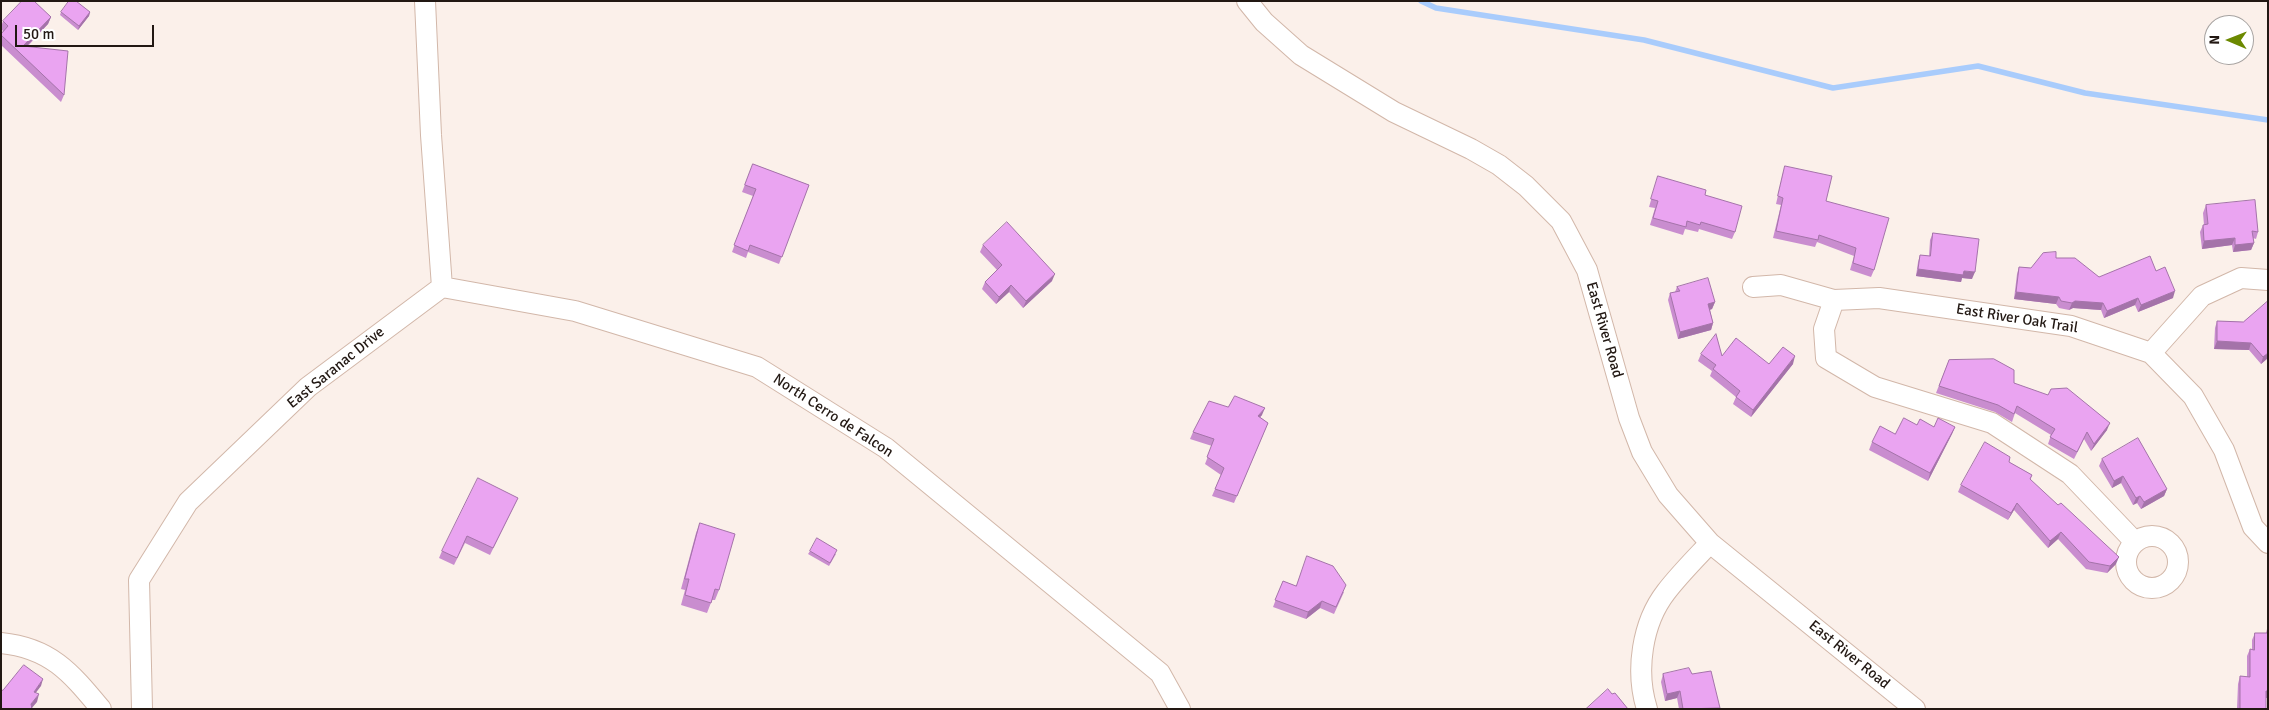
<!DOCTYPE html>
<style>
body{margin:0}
#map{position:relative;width:2269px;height:710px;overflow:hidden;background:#fbf0ea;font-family:Signika,sans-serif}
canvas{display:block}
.frame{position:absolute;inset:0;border:2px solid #221813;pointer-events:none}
.north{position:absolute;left:2204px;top:15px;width:50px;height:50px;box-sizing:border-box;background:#fff;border:1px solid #a7a3a1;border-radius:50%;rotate:271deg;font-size:14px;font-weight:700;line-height:20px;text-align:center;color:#221813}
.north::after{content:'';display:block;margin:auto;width:18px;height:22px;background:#6c8900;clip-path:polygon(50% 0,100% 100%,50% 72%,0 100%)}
.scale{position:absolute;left:15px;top:25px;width:139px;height:22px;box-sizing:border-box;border:2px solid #221813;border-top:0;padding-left:6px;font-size:15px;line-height:18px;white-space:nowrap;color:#221813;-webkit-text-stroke:4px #fff;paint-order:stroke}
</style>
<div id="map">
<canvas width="2269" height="710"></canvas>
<div class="frame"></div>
<div class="north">N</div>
<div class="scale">50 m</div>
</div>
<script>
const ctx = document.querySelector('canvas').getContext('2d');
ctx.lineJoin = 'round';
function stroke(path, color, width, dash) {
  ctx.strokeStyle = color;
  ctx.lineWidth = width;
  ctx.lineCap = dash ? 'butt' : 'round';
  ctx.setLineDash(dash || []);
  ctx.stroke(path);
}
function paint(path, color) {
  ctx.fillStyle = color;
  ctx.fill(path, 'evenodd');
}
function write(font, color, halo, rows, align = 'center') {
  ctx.font = font + ' Signika,sans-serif';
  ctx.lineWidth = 4;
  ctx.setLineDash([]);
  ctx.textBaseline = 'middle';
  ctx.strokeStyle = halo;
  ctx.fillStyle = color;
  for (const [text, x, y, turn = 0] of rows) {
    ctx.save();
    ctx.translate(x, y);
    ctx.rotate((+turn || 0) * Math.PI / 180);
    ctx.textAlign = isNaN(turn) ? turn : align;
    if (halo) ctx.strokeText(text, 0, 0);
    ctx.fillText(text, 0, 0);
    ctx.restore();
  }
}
const stream = new Path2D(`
 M 1421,1 L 1436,8 L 1644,40 L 1833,88 L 1978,66 L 2085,93 L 2268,120`);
const minor = new Path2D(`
 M 1247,1 L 1264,22 L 1301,55 L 1394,112 L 1471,149 L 1499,165 L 1526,186 L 1561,221 L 1587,270 L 1629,418 L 1642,452 L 1668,495 L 1710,543 L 1915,709
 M 442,287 L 575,311 L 757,367 L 886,448 L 1160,673 L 1180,709
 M 1753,287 L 1781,285 L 1834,300
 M 2151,353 L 2202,296 L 2241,278 L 2268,280
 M2126 562a26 26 0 1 1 52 0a26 26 0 1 1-52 0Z
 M 2135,542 L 2070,474 L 1992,423 L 1875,387 L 1826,358 L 1824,329 L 1834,300 L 1879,298 L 2071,326 L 2151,353 L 2193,396 L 2224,450 L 2253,527 L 2268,543
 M 1,643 C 51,648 71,673 101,709
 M 142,709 L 139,580 L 188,502 L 308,387 L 442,287 L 431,135 L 425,1
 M 1647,709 C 1635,671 1642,623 1666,592 C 1679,575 1695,559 1710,543`);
const wall = new Path2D(`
 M 61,12 L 90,12 L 89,16 L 78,30 L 60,15 Z
 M 51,17 L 48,24 L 27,47 L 64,95 L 61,102 L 1,45 L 1,34 L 3,31 L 1,29 L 1,27 L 3,21 Z
 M 753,164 L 809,185 L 779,264 L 748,252 L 746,258 L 732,252 L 753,196 L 742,192 Z
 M 1785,166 L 1826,201 L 1874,270 L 1871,277 L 1850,270 L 1854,256 L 1817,242 L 1815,247 L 1773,238 L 1781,205 L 1776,204 L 1783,173 Z
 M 1658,176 L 1705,195 L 1735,232 L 1732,239 L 1699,229 L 1698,232 L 1685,229 L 1683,235 L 1650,225 L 1655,208 L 1649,207 Z
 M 2206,205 L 2258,232 L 2256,239 L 2253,238 L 2254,243 L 2251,250 L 2233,252 L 2232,245 L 2202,249 L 2200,232 L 2203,225 L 2204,225 L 2203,213 Z
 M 1933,233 L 1972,279 L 1962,278 L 1961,282 L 1916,276 L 1918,262 L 1920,255 L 1929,256 L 1930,240 Z
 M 983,245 L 1052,281 L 1023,308 L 1009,292 L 996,304 L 982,289 L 985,282 L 997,270 L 980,252 Z
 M 2056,258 L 2099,277 L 2156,271 L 2173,298 L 2138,312 L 2135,305 L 2104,318 L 2101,310 L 2073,308 L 2069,310 L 2059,308 L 2056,304 L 2014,299 L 2017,274 L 2019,267 L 2031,268 Z
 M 1677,287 L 1715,302 L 1712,309 L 1710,310 L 1713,323 L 1711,330 L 1678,339 L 1668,300 L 1670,293 L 1675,292 Z
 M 2217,321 L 2243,322 L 2268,358 L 2261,364 L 2249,350 L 2214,349 L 2215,328 Z
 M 1701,354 L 1722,356 L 1769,364 L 1793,364 L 1751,417 L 1733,404 L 1736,397 L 1710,376 L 1712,371 L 1698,361 Z
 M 1949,360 L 2014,383 L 2107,430 L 2091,451 L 2084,439 L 2074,459 L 2048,444 L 2051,435 L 2015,413 L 2012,422 L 1995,412 L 1936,393 Z
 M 1228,407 L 1262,415 L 1260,417 L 1268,423 L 1234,503 L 1212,496 L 1221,475 L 1205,464 L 1212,446 L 1190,439 L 1193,432 Z
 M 1917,425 L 1934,427 L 1955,427 L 1952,434 L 1928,481 L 1869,450 L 1872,442 L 1895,434 Z
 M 2102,459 L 2167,489 L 2164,496 L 2141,509 L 2137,503 L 2133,505 L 2121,483 L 2112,488 L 2099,466 Z
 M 2009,462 L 2032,475 L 2030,480 L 2116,564 L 2107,573 L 2086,569 L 2058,539 L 2048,548 L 2014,510 L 2008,520 L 1958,492 L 1961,485 Z
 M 518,498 L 515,504 L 490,555 L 465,543 L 454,565 L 439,558 L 442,551 Z
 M 700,523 L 719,590 L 715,600 L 712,600 L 707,613 L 681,605 L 685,590 L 681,589 L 696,533 Z
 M 810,551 L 836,554 L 829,566 L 808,554 Z
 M 1283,581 L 1296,586 L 1344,592 L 1334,614 L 1320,608 L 1306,619 L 1273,607 Z
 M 2268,625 L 2268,698 L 2266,698 L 2266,709 L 2237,709 L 2238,684 L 2240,676 L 2247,677 L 2247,656 L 2250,649 L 2252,650 L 2252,640 L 2255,633 L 2266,633 Z
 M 1663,674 L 1692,674 L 1720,709 L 1679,709 L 1677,698 L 1665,701 L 1661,682 Z`);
const shadedWall = new Path2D(`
 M 90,12 L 89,16 L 78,30 L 79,26 Z
 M 51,17 L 48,24 L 20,53 L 23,46 Z
 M 2235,238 L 2232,245 L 2202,249 L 2204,241 Z
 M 2254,243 L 2251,250 L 2233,252 L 2235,245 Z
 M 1918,269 L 1964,271 L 1975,272 L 1972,279 L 1962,278 L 1961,282 L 1916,276 Z
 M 1055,274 L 1052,281 L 1023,308 L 1026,301 Z
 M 1011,285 L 1009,292 L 996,304 L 999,297 Z
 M 2175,291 L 2173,298 L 2138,312 L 2141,305 Z
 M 2016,292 L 2059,297 L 2056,304 L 2014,299 Z
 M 2138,298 L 2135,305 L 2104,318 L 2107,311 Z
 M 2075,301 L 2103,303 L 2101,310 L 2073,308 L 2069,310 L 2072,303 Z
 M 1715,302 L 1712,309 L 1705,311 L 1708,304 Z
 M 1713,323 L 1711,330 L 1678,339 L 1680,332 Z
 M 2217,341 L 2251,343 L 2249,350 L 2214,349 Z
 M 2268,353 L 2268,358 L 2261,364 L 2263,357 Z
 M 1795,356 L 1793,364 L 1751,417 L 1753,410 Z
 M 1265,408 L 1262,415 L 1255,423 L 1258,416 Z
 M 2110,423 L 2107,430 L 2091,451 L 2094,444 Z
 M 1955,427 L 1952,434 L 1928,481 L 1930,473 Z
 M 2123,476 L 2121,483 L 2112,488 L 2114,481 Z
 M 2167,489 L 2164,496 L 2141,509 L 2144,502 Z
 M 2140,496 L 2137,503 L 2133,505 L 2136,498 Z
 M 2017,503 L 2014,510 L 2008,520 L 2011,513 Z
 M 2061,532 L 2058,539 L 2048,548 L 2050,541 Z
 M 2119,557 L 2116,564 L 2107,573 L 2110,566 Z
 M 1322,601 L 1320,608 L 1306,619 L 1308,612 Z
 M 43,679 L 41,686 L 31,699 L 34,692 Z
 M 1680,691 L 1677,698 L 1665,701 L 1667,694 Z
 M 2266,691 L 2268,691 L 2268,698 L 2263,698 Z
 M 39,694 L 37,702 L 31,709 L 31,704 Z`);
const building = new Path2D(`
 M 22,1 L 34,1 L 51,17 L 23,46 L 68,51 L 64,95 L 1,35 L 1,34 L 8,26 L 3,21 Z
 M 69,1 L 76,1 L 90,12 L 79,26 L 61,12 Z
 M 753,164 L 809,185 L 782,257 L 750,245 L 748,251 L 734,245 L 756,189 L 745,185 Z
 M 1785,166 L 1832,176 L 1826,201 L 1889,218 L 1874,270 L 1853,263 L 1856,248 L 1819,235 L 1818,240 L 1776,231 L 1783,198 L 1778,196 Z
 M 1658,176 L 1706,190 L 1705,195 L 1742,206 L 1735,232 L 1701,222 L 1700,225 L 1687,221 L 1686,227 L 1653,218 L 1658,201 L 1651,199 Z
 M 2255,200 L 2258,232 L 2252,231 L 2254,243 L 2235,245 L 2235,238 L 2204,241 L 2203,225 L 2208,224 L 2206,205 Z
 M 1007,222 L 1055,274 L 1026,301 L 1011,285 L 999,297 L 985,282 L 1002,265 L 983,245 Z
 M 1933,233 L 1979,239 L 1975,272 L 1964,271 L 1963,275 L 1918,269 L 1920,255 L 1930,256 Z
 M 2056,252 L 2056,258 L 2075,258 L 2099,277 L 2150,256 L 2156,271 L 2165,267 L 2175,291 L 2141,305 L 2138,298 L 2107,311 L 2103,303 L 2075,301 L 2072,303 L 2061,301 L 2059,297 L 2016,292 L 2019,267 L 2031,268 L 2043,253 Z
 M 1708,278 L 1715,302 L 1708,304 L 1713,323 L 1680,332 L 1670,293 L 1680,291 L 1677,287 Z
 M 2268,301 L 2268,353 L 2263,357 L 2251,343 L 2217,341 L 2217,321 L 2243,322 Z
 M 1716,334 L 1722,356 L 1736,338 L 1769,364 L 1783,347 L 1795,356 L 1753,410 L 1736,397 L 1740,391 L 1713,369 L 1716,365 L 1701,354 Z
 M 1994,359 L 2014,370 L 2014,383 L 2048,395 L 2051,389 L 2067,388 L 2110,423 L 2094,444 L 2087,432 L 2077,452 L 2050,437 L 2055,429 L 2017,406 L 2014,414 L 1998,405 L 1939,386 L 1949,360 Z
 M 1235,396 L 1265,408 L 1258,416 L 1268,423 L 1237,496 L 1215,489 L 1224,468 L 1207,457 L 1214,439 L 1193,432 L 1209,401 L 1228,407 Z
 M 1904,418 L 1917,425 L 1920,419 L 1934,427 L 1938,418 L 1955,427 L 1930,473 L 1872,442 L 1880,426 L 1895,434 Z
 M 2138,438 L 2167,489 L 2144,502 L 2140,496 L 2136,498 L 2123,476 L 2114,481 L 2102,459 Z
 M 1985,442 L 2010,457 L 2009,462 L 2032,475 L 2030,479 L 2058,505 L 2061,503 L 2119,557 L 2110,566 L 2089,562 L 2061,532 L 2050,541 L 2017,503 L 2011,513 L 1961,485 Z
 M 478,478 L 518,498 L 493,548 L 467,536 L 457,558 L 442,551 Z
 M 700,523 L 735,534 L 719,590 L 715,589 L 711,603 L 685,595 L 689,579 L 685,579 Z
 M 817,538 L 837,550 L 830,563 L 810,551 Z
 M 1307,556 L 1333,566 L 1346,585 L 1336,607 L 1322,601 L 1308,612 L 1275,600 L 1283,581 L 1296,586 Z
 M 2255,633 L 2268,633 L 2268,691 L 2266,691 L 2266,709 L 2240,709 L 2240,676 L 2250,677 L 2250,649 L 2254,650 Z
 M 24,665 L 43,679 L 34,692 L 39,694 L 31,704 L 32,709 L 1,709 L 1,691 L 3,690 Z
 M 1689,668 L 1692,674 L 1711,671 L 1720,708 L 1683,709 L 1680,691 L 1667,694 L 1663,674 Z
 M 1608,689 L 1612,694 L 1615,693 L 1628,709 L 1586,709 Z`);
const streetNames = [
 ["East River Oak Trail",2017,319,9],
 ["East River Road",1604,330,74],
 ["East Saranac Drive",336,368,-39],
 ["North Cerro de Falcon",833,416,33],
 ["East River Road",1849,655,39]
];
stroke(stream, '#a9ccfc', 5.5);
stroke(minor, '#d2b7a9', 22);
stroke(minor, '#fff', 20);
paint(wall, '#c98dcf');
paint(shadedWall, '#a473a9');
paint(building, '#eaa4f1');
stroke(building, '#a473a9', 1);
write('15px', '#221813', '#fff', streetNames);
</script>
